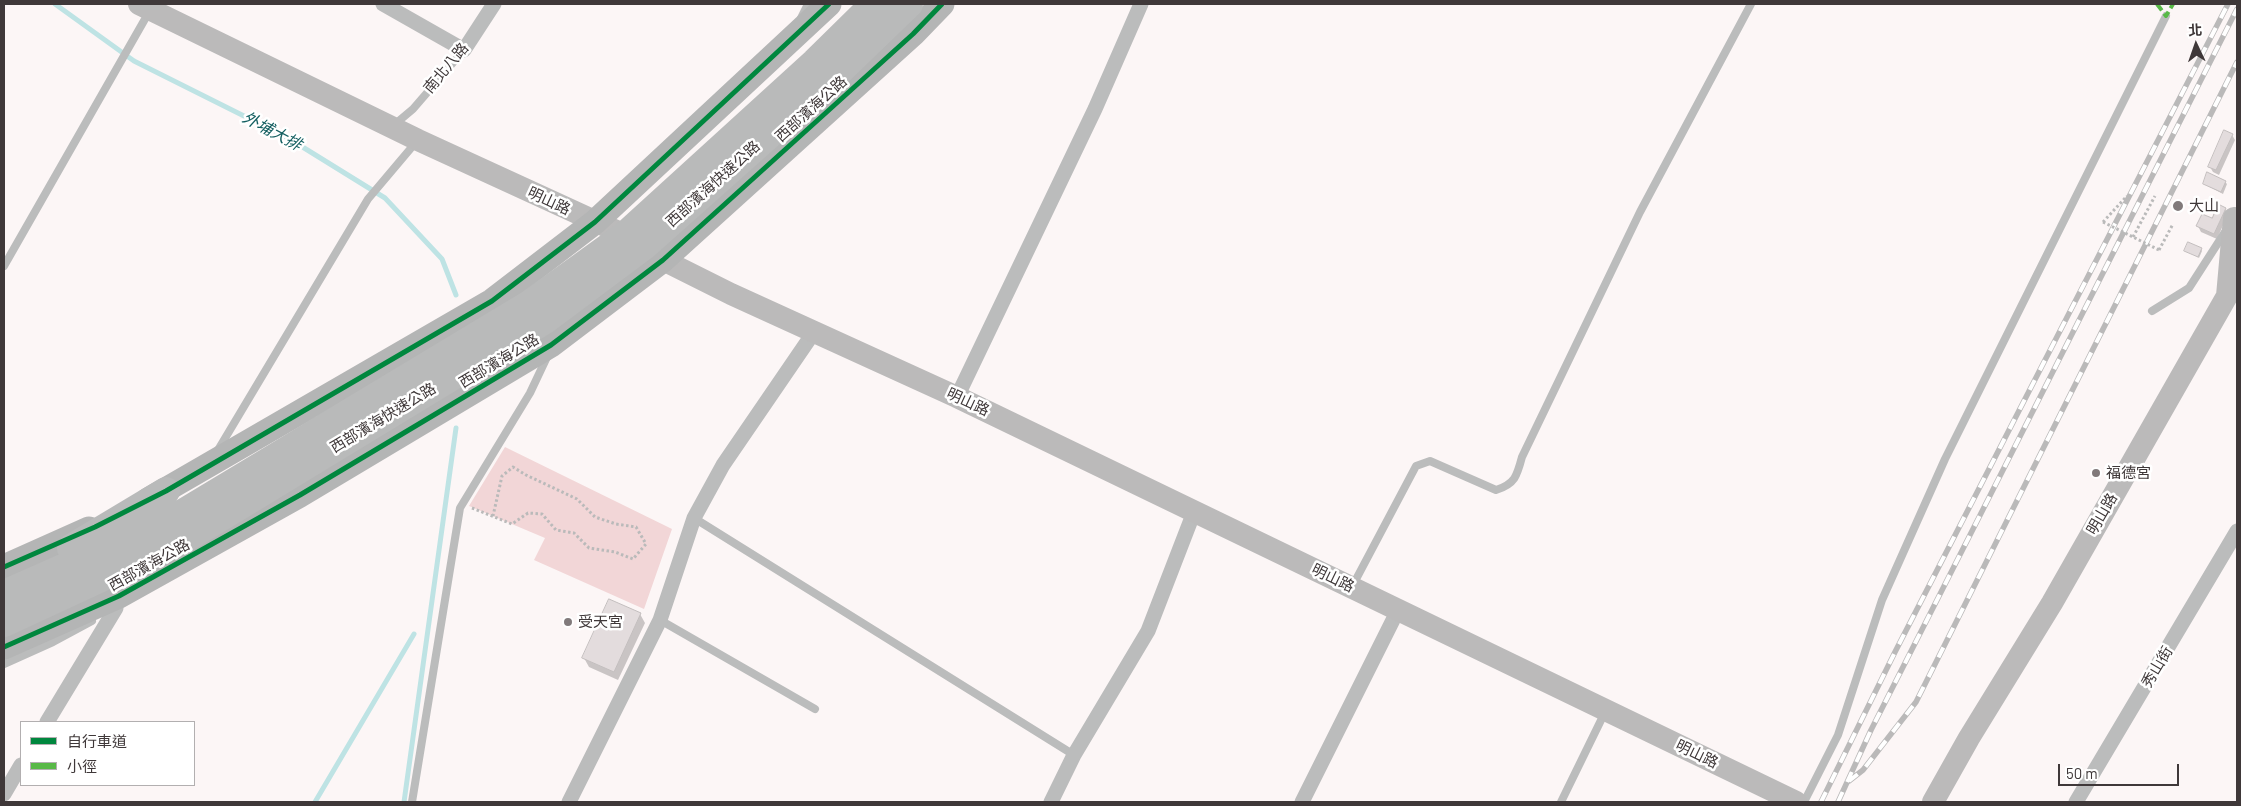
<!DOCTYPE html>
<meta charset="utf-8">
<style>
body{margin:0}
#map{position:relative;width:2241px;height:806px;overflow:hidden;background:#fcf6f6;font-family:Barlow,"Noto Sans TC",sans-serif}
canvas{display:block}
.frame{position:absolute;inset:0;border:5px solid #3f3839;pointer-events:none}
.legend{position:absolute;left:20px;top:721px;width:175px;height:65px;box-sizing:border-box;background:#fff;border:1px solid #b2afb0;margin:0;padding:6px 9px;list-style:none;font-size:15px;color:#3f3839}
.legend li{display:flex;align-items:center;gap:10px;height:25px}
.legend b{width:25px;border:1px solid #b2afb0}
.north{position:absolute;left:2171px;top:20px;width:50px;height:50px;-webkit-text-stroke:4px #fff;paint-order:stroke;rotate:357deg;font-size:14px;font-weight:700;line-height:20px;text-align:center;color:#3f3839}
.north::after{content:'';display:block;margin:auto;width:18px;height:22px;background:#3f3839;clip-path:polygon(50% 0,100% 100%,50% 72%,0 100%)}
.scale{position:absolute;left:2058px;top:764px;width:121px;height:22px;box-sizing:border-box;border:2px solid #3f3839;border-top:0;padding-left:6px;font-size:15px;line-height:18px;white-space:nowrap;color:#3f3839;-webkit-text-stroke:4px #fff;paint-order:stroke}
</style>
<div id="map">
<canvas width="2241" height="806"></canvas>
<div class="frame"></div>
<ul class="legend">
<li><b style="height:6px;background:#00873e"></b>自行車道</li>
<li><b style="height:6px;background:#58b947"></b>小徑</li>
</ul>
<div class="north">北</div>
<div class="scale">50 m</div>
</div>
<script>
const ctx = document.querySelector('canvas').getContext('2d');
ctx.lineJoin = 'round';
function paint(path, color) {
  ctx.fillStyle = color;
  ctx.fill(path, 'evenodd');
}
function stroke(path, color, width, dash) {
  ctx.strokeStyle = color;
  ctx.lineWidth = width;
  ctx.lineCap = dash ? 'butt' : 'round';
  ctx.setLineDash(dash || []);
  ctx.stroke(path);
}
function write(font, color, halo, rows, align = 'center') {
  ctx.font = font + ' Barlow,"Noto Sans TC",sans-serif';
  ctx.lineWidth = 5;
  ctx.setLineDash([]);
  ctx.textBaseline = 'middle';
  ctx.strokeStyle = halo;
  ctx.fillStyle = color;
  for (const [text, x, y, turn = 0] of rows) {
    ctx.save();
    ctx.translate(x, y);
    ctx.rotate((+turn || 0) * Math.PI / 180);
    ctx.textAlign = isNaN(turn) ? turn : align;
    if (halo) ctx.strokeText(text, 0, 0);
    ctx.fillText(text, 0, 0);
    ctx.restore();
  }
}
const green = new Path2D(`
 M 505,447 L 672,529 L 644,609 L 534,560 L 545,538 L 469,506 Z`);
const shadow = new Path2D(`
 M 2232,135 L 2235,140 L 2219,175 L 2213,172 L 2210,167 Z
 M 2225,182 L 2227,184 L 2223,194 L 2204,184 Z
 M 2225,209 L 2228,214 L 2217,239 L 2201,232 L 2198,226 L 2212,220 Z
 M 2201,249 L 2202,251 L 2199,258 L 2186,250 Z
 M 640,614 L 645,623 L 618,680 L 589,667 L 584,658 Z`);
const stream = new Path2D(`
 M 55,4 L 134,61 L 288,138 L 385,198 L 442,259 L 456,295
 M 315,802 L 414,634
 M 404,802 L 456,428`);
const building = new Path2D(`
 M 2224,130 L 2233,134 L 2216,170 L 2208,167 Z
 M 2207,172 L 2226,181 L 2221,192 L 2203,184 Z
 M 2218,204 L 2226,208 L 2214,234 L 2196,226 L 2202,214 L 2212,218 Z
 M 2188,242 L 2202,248 L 2198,257 L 2184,251 Z
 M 609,599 L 641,613 L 614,672 L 582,658 Z`);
const path = new Path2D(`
 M 2103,222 L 2127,196
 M 2133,237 L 2155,196
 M 2159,250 L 2173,224
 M 472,508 L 512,524 L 528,513 L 542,514 L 556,530 L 574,533 L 589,548 L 615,552 L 633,559 L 646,544 L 636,527 L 616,524 L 595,517 L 577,499 L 526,475 L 513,467 L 502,476 L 493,516`);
const lane = new Path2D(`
 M 801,18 L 808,4
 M 394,125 L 413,109 L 464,50
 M 4,266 L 149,12
 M 2152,311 L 2189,288 L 2225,232
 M 218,450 L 368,199 L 417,141
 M 694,518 L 1074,755
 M 1353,585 L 1416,466 L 1430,461 L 1496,490 C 1515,484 1517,476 1522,457 L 1640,212 L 1751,4
 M 660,620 L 815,709
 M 4,664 L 53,642 L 92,621
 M 412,802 L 460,508 L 530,393 L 547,357
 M 1561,802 L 1605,712
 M 1804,802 L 1838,735 L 1882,600 L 1945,459 L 2166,16`);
const street = new Path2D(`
 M 383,4 L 464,50 L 494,4
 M 957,397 L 1095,109 L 1141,4
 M 47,722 L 116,608
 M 4,794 L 21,765
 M 569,802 L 660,620 L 694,518 L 723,465 L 814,332
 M 1051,802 L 1074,755 L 1148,631 L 1194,512
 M 1302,802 L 1398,610
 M 2076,802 L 2237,531`);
const secondary = new Path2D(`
 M 139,4 L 418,140 L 625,235 L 663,260 L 731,294 L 957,397 L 1796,802
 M 1933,802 L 1969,738 L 2052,603 L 2227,296 L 2234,218 L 2237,219`);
const primary = new Path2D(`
 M 148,500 L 492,301 L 595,222 L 829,4
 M 4,567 L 89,529
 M 4,647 L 119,596 L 300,495 L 551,345 L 663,260 L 913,34 L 942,4`);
const highway = new Path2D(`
 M 71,548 L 166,491
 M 4,594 L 171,520 L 528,305 L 625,235 L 815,62 L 874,4
 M 4,623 L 185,539 L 545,320 L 644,246 L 824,86 L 909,4`);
const rail = new Path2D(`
 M 1849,781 L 1863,770 L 1916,702 L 2237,62
 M 1821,802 L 1895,652 L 2228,4
 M 1838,802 L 1871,730 L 2237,9`);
const pathBridge = new Path2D(`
 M 2103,222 L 2159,250`);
const quiet = new Path2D(`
 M 2157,4 L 2166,16 L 2173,4`);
const cycleway = new Path2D(`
 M 4,567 L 95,527 L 166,491 L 492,301 L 595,222 L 829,4
 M 4,647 L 119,596 L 300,495 L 551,345 L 663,260 L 913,34 L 942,4`);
const markers = [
 [2178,206,6,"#817a7b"],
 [2096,473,5,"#817a7b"],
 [568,622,5,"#817a7b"]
];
const streetNames = [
 ["南北八路",446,68,-50],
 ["西部濱海公路",811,109,-42],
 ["西部濱海快速公路",713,184,-42],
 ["明山路",549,201,25],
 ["西部濱海公路",499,361,-31],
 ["明山路",968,402,25],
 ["西部濱海快速公路",383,418,-31],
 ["明山路",2102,514,-60],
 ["西部濱海公路",149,565,-29],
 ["明山路",1333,578,26],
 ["秀山街",2157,667,-59],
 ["明山路",1697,754,26]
];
const poiNames = [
 ["大山",2189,206],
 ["福德宮",2106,473],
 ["受天宮",578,622]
];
const waterNames = [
 ["外埔大排",272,131,28]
];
paint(green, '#f2d6d7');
paint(shadow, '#0003');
stroke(stream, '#bee3e4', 5);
paint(building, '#e3dcdd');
stroke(building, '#c3bebe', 1);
stroke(path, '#bababa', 3, [2.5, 2.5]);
stroke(lane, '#bbbcbc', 8);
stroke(street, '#bbbcbc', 15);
stroke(secondary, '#bbbaba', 22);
stroke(primary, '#b4b5b5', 25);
stroke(highway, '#b9baba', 28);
stroke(rail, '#bab9b9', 5.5);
stroke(rail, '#fff', 4, [11]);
stroke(pathBridge, '#bababa', 3, [2.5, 2.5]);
stroke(quiet, '#58b947', 4, [8, 4]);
stroke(cycleway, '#00873e', 5);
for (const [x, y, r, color] of markers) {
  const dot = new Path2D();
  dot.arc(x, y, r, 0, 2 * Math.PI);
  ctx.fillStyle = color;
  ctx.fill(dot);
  stroke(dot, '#fff', 2);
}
write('15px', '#3f3839', '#fff', streetNames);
write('15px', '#3f3839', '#fff', poiNames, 'left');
write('italic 16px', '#145f61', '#fff', waterNames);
</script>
